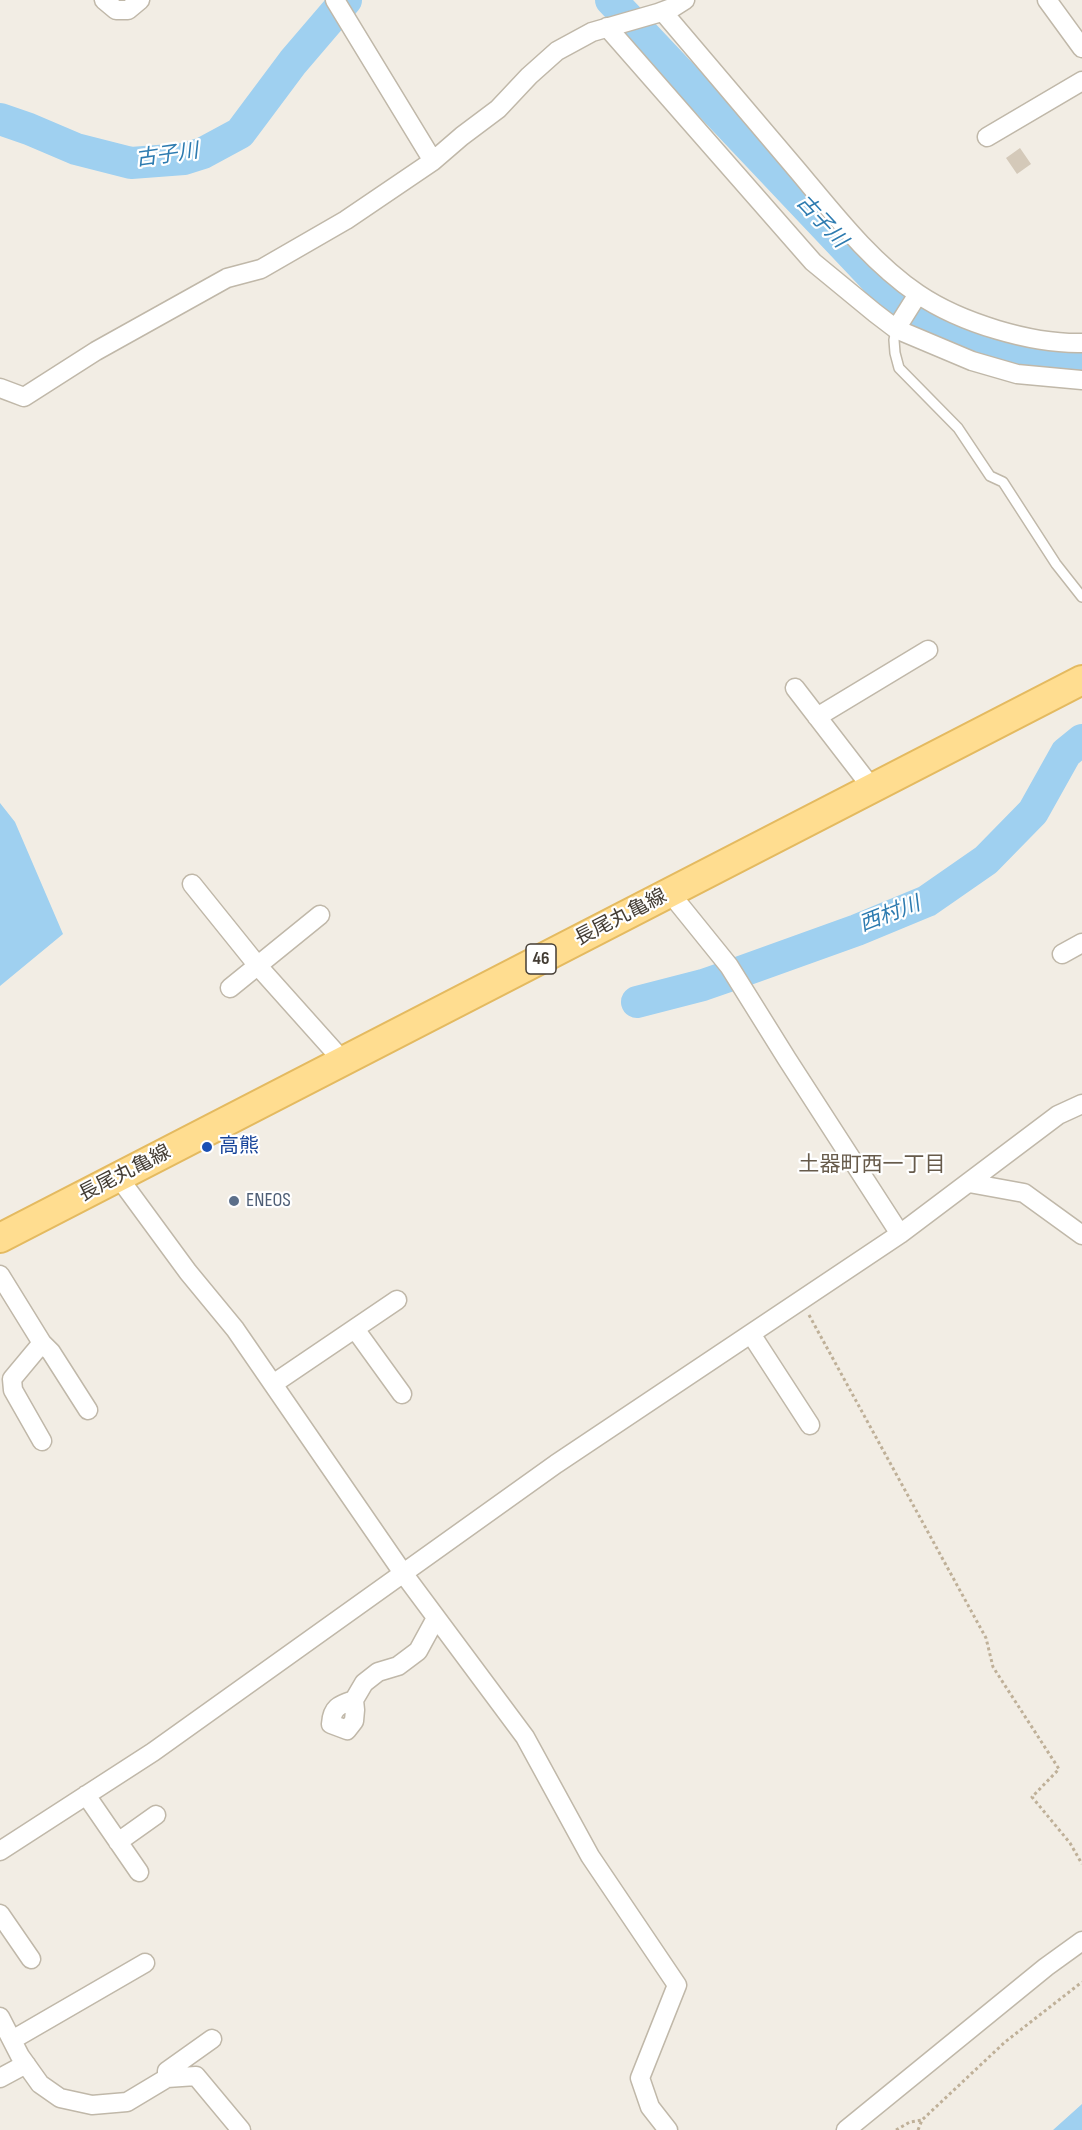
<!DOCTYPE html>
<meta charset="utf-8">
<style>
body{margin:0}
canvas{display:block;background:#f2ede4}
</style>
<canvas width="1082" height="2130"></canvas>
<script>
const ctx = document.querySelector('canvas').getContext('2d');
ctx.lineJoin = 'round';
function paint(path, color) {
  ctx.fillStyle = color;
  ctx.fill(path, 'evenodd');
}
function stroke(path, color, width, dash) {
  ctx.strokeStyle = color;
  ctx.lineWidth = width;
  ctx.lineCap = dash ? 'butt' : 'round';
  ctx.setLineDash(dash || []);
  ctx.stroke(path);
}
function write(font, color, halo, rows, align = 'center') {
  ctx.font = font + ' "Sofia Sans Condensed","Noto Sans JP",sans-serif';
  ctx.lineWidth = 4.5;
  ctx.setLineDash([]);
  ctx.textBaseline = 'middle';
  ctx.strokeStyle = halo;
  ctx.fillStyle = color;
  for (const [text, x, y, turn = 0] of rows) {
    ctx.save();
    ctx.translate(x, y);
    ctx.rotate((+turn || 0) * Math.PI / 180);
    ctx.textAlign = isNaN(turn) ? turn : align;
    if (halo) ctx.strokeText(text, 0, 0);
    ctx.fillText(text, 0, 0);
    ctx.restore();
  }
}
const water = new Path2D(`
 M 0,803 L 15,822 L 63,934 L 0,986 Z
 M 1082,2104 L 1082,2130 L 1053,2130 Z`);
const river = new Path2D(`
 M 611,0 L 891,296 L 961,338 L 1035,356 L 1082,358
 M 0,119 L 29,129 L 76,149 L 131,163 L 184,159 L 203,153 L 240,133 L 293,62 L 346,0
 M 637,1002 L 703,985 L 729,976 L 857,930 L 927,901 L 986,860 L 1033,812 L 1066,753 L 1082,740`);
const building = new Path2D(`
 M 1020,148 L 1031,164 L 1017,174 L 1006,158 Z`);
const path = new Path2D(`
 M 809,1315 L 986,1638 L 993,1667 L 1059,1769 L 1032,1797 L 1070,1843 L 1082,1864
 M 896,2130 L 910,2122 L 922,2120
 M 918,2130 L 922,2120 L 1005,2042 L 1082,1982`);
const service = new Path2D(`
 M 896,329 L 894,340 L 895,353 L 899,368 L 958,428 L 990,476 L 1003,482 L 1056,564 L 1082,597`);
const minor = new Path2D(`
 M 104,0 L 116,10 L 128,10 L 140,0
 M 335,0 L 433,161
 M 1047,0 L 1082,48
 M 663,12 C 708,65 753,118 798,171 C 834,214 871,262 918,294 C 961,323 1031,344 1082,343
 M 607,27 L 813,262 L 875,313 L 896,329 L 972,361 L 1017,374 L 1082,380
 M 987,137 L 1082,81
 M 896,329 L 918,294
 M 0,388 L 24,397 L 96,351 L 227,278 L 261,269 L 346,220 L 433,161 L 462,136 L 498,109 L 529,76 L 557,51 L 592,32 L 658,13 L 674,7 L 685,0
 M 795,688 L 872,788
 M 817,717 L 928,650
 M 192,884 L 258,966 L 343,1061
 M 670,893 L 729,966 L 787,1059 L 900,1234
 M 1062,954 L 1082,943
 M 230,988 L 320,915
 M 119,1178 L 188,1272 L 235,1329 L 403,1573 L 525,1737 L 590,1856 L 677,1985 L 640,2078 L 650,2107 L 668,2130
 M 969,1183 L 1024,1193 L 1082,1235
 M 0,1275 L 42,1343 L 51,1352 L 88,1410
 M 355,1329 L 402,1394
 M 751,1334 L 810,1425
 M 273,1384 L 397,1300
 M 42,1441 L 13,1390 L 12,1379 L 42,1343
 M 354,1700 C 339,1705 332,1707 331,1724 L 347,1730 L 354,1721 L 355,1710 L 354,1700 L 364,1683 L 378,1672 L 398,1666 L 418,1651 L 436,1618
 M 86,1795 L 139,1872
 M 118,1842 L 156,1815
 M 0,1851 L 153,1752 L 556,1464 L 900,1234 L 1058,1115 L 1082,1104
 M 0,1914 L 31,1959
 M 0,2017 L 20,2056 L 40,2084 L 60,2098 L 92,2105 L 127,2102 L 167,2078 L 196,2076 L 241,2130
 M 12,2040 L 145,1963
 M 0,2078 L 26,2064
 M 167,2078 L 167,2071 L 212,2039
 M 846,2130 L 1046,1967 L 1082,1941`);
const primary = new Path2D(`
 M 0,1238 L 1082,680`);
const markers = [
 [207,1147,6,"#1a4fb4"],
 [234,1201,6,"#5c6f8a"]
];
const shields = [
 [541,959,30]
];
const shieldNames = [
 ["46",541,959]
];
const streetNames = [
 ["長尾丸亀線",621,918,-27],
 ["長尾丸亀線",125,1174,-27]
];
const transitNames = [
 ["高熊",219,1147]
];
const serviceNames = [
 ["ENEOS",246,1201]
];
const waterNames = [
 ["古子川",167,156,-8],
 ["古子川",821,222,47],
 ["西村川",890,915,-21]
];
const neighbourhoodNames = [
 ["土器町西一丁目",872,1166]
];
paint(water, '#9fd0f0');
stroke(river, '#9fd0f0', 32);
paint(building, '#d4c9b9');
stroke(service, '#c0b8a9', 12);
stroke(minor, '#c0b8a9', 21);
stroke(primary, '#e4ba60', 32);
stroke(path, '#bfb098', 3, [3, 3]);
stroke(service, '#fff', 9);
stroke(minor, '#fff', 18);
stroke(primary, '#ffdd90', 28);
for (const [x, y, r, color] of markers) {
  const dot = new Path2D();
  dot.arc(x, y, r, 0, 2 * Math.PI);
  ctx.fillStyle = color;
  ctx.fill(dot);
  stroke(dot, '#fff', 2);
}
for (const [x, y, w] of shields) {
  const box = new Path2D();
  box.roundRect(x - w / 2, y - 15, w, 30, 4.5);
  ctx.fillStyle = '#fff';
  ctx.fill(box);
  stroke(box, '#443d34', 1.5);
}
write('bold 18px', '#443d34', null, shieldNames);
write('20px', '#443d34', '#fff', streetNames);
write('20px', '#164399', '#fff', transitNames, 'left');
write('20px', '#4e5e75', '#fff', serviceNames, 'left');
write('italic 21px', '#2d7bb0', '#fff', waterNames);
write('21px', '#675b4b', '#fff', neighbourhoodNames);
</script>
